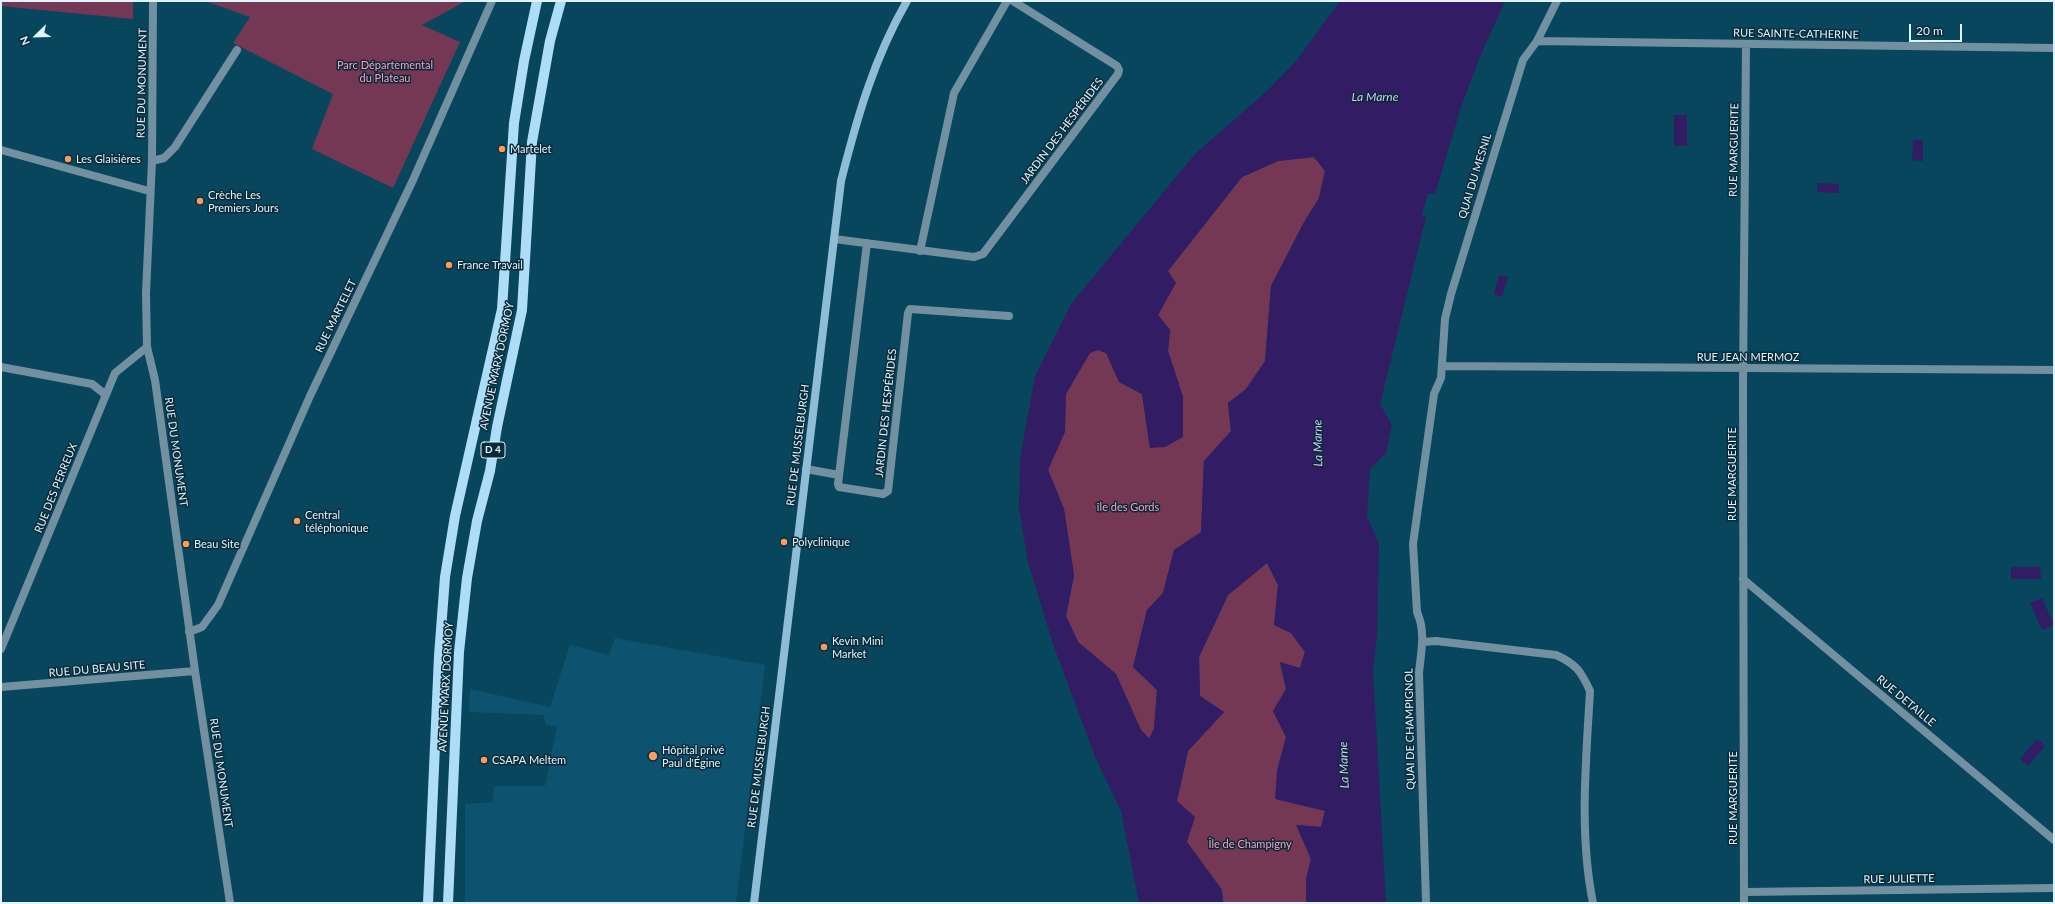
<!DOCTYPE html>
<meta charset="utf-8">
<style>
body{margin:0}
#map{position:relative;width:2055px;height:904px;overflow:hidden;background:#08465e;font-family:Lato,sans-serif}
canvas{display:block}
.frame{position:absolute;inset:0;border:2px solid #dff4ff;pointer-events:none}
.north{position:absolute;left:16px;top:16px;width:40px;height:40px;-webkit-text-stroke:3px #0b2a38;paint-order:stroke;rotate:247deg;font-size:11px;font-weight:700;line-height:16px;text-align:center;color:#dff4ff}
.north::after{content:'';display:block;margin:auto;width:14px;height:18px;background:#dff4ff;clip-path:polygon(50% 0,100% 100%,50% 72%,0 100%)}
.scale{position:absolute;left:1909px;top:24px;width:53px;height:18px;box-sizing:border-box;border:2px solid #dff4ff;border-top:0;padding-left:5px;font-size:12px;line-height:14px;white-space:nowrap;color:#dff4ff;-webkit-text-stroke:3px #0b2a38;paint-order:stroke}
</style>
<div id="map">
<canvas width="2055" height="904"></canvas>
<div class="frame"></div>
<div class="north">N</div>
<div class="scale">20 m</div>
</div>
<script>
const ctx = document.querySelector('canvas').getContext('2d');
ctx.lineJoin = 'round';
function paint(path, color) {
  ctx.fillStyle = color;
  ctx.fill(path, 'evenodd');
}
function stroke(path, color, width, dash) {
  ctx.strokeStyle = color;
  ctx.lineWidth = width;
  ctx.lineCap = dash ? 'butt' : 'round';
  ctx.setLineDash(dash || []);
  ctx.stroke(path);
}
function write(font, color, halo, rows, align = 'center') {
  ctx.font = font + ' Lato,sans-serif';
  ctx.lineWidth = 3;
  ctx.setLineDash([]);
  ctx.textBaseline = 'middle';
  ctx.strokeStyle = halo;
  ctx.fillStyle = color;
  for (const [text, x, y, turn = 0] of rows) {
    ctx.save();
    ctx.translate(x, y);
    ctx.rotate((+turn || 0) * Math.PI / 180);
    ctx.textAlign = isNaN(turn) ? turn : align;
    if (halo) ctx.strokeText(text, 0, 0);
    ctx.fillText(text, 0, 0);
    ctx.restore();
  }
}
const built = new Path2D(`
 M 615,638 L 765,665 L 736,903 L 465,903 L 465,804 L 493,802 L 494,786 L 545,786 L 557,726 L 546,725 L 543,715 L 469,712 L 470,689 L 550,707 L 570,645 L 609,655 Z`);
const green = new Path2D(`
 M 1,1 L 133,1 L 133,19 L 1,6 Z
 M 205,1 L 466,1 L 422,25 L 460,42 L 393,188 L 312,149 L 333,94 L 233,43 L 250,17 Z
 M 1314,157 L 1325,171 L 1319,198 L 1303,224 L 1271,286 L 1265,361 L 1246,389 L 1228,403 L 1231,431 L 1204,461 L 1201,532 L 1174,550 L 1163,593 L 1147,610 L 1133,667 L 1157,690 L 1154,729 L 1149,739 L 1141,730 L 1116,674 L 1078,642 L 1066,616 L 1074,575 L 1064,509 L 1048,470 L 1064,432 L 1066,394 L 1090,352 L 1098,350 L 1107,353 L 1119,382 L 1142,394 L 1150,448 L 1183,397 L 1168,351 L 1170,330 L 1158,315 L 1175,283 L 1168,271 L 1242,177 L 1278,161 Z
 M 1267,563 L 1278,585 L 1274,625 L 1291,633 L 1305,652 L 1300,668 L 1280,663 L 1286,689 L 1273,711 L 1286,737 L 1277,771 L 1325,811 L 1321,827 L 1297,825 L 1311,859 L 1306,879 L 1306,903 L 1223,903 L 1222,890 L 1187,842 L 1177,801 L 1188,751 L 1224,712 L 1200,696 L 1199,657 L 1228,595 Z`);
const water = new Path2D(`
 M 1340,1 L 1505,1 L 1479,59 L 1461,107 L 1435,194 L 1428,193 L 1422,215 L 1426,217 L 1380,404 L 1392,425 L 1386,453 L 1370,469 L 1367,516 L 1379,544 L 1377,636 L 1373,671 L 1386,903 L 1306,903 L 1306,879 L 1311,859 L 1296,825 L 1321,827 L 1325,811 L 1275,799 L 1277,771 L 1286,737 L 1273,711 L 1286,689 L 1280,662 L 1300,668 L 1305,652 L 1291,633 L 1274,625 L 1278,585 L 1267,563 L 1228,595 L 1199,657 L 1200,696 L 1224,712 L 1188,751 L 1177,801 L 1195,817 L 1187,842 L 1222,890 L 1223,903 L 1139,903 L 1121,811 L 1096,759 L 1053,644 L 1028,562 L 1019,508 L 1020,459 L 1035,376 L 1071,304 L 1195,154 L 1267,91 L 1297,60 ZM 1314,157 L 1325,171 L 1319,198 L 1303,224 L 1271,286 L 1265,361 L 1246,389 L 1228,403 L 1231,431 L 1204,461 L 1201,532 L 1174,550 L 1163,593 L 1147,610 L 1133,667 L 1157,690 L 1154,729 L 1149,738 L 1141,730 L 1116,674 L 1078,642 L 1066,616 L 1074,575 L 1064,509 L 1048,470 L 1065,432 L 1066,394 L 1090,353 L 1098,350 L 1106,353 L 1119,382 L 1142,394 L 1150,448 L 1165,447 L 1183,437 L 1183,397 L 1168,351 L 1170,330 L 1158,315 L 1176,283 L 1168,271 L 1242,177 L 1278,161 Z
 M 1674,115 L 1687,115 L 1687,146 L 1674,146 Z
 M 1913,140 L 1923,140 L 1923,161 L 1912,160 Z
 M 1817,183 L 1839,184 L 1839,193 L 1817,192 Z
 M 1499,275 L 1508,277 L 1502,297 L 1494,294 Z
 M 2011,567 L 2040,567 L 2041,579 L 2011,579 Z
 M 2042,598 L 2054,625 L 2042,630 L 2030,603 Z
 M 2037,739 L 2045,746 L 2028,766 L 2020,759 Z`);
const street = new Path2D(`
 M 153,1 L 152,161 L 146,293 L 147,347 L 155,380 L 195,671 L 230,903
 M 1537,41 L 2054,48
 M 1,150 L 149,191
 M 152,161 L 164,158 L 175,147 L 237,50
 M 834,239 L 974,257 L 983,254 L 1118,74 L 1119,70 L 1117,66 L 1013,1
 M 867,243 L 838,484 L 839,487 L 883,494 L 888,491 L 908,313 L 910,309 L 1009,316
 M 920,251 L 954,93 L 1007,1
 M 1442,366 L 2054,370
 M 1,367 L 92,384 L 106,395
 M 806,469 L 839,475
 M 1743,579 L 2054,840
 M 189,632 L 202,627 L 218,605 L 310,396 L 413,180 L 492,1
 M 1423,642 L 1436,641 L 1556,655 C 1576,664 1581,671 1590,691 C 1586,761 1579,834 1593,903
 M 1,649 L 115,373 L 147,347
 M 1,687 L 195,671
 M 1744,892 L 2054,888
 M 1426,903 L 1419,673 C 1421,652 1426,632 1417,612 L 1413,544 L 1434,394 L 1441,378 L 1445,319 L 1451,294 L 1523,60 L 1537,41 L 1557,1
 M 1744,903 L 1743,382 L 1746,45`);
const secondary = new Path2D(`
 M 754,903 L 841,181 C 857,118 874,58 907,1`);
const primary = new Path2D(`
 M 428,903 L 439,656 L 445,577 L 455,516 L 502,309 L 514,123 L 524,61 L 537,1
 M 448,903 L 459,652 L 467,578 L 477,521 L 490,471 L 497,427 L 522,310 L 532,142 L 550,41 L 561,1`);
const markers = [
 [502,149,4,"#ff9b5a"],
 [68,159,4,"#ff9b5a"],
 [200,201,4,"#ff9b5a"],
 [449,265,4,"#ff9b5a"],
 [297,521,4,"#ff9b5a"],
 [784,542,4,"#ff9b5a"],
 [186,544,4,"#ff9b5a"],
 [824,647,4,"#ff9b5a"],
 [653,756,5,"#ff9b5a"],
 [484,760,4,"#ff9b5a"]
];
const shields = [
 [493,450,24]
];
const shieldNames = [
 ["D 4",493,450]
];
const streetNames = [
 ["RUE SAINTE-CATHERINE",1796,34,1],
 ["RUE DU MONUMENT",142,83,-89],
 ["JARDIN DES HESPÉRIDES",1062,131,-53],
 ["RUE MARGUERITE",1734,150,-89],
 ["QUAI DU MESNIL",1475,176,-73],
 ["RUE MARTELET",336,316,-64],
 ["RUE JEAN MERMOZ",1748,357],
 ["AVENUE MARX DORMOY",497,366,-78],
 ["JARDIN DES HESPÉRIDES",886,413,-84],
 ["RUE DE MUSSELBURGH",798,445,-83],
 ["RUE DU MONUMENT",176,452,82],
 ["RUE MARGUERITE",1732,474,-90],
 ["RUE DES PERREUX",56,488,-68],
 ["RUE DU BEAU SITE",97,669,-5],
 ["AVENUE MARX DORMOY",446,687,-87],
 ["RUE DETAILLE",1906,701,40],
 ["QUAI DE CHAMPIGNOL",1410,729,-91],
 ["RUE DE MUSSELBURGH",759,767,-83],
 ["RUE DU MONUMENT",221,773,82],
 ["RUE MARGUERITE",1733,798,-90],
 ["RUE JULIETTE",1899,879,-1]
];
const parkNames = [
 ["Parc Départemental",385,65],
 ["du Plateau",385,78],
 ["île des Gords",1128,507],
 ["Île de Champigny",1250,844]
];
const poiNames = [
 ["Martelet",510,149],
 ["Les Glaisières",76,159],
 ["Crèche Les",208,195],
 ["Premiers Jours",208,208],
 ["France Travail",457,265],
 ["Central",305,515],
 ["téléphonique",305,528],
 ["Polyclinique",792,542],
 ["Beau Site",194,544],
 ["Kevin Mini",832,641],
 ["Market",832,654],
 ["Hôpital privé",662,750],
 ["Paul d'Égine",662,763],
 ["CSAPA Meltem",492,760]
];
const waterNames = [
 ["La Marne",1375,97],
 ["La Marne",1318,443,-91],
 ["La Marne",1344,765,-92]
];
paint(built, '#0d536f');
paint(green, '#743854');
paint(water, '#321c63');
stroke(street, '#7390a0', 8);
stroke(secondary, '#8fbdd6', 8);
stroke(primary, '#aedef7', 10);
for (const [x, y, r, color] of markers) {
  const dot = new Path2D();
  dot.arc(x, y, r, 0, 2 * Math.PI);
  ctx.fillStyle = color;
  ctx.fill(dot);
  stroke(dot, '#0b2a38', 1.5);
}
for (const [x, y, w] of shields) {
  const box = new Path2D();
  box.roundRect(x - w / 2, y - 8, w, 16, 3);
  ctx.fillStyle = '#0b2a38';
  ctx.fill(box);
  stroke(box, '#dff4ff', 1);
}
write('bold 10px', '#dff4ff', null, shieldNames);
write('11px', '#dff4ff', '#0b2a38', streetNames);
write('11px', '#fa9fc7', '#0b2a38', parkNames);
write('11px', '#dff4ff', '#0b2a38', poiNames, 'left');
write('italic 12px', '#d0c9f4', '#0b2a38', waterNames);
</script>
